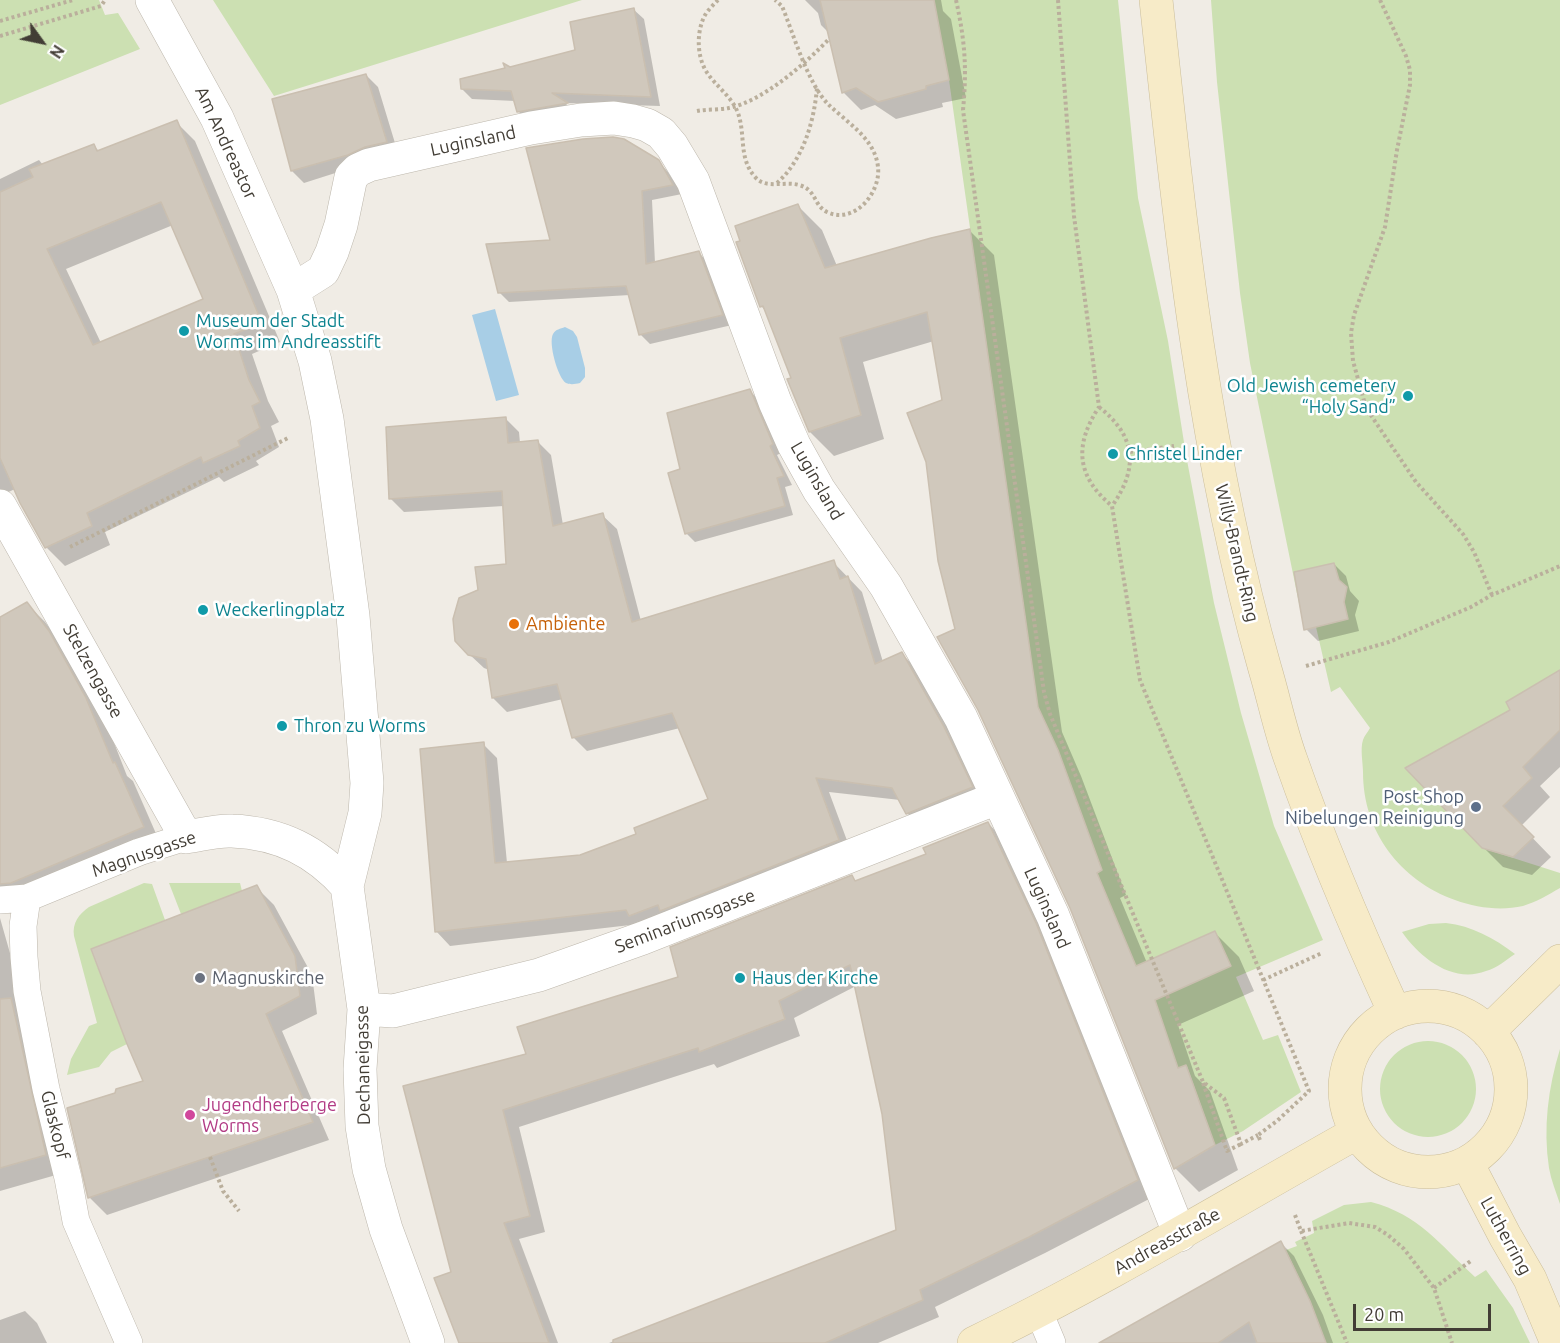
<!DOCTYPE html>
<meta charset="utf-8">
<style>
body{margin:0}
#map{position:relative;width:1560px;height:1343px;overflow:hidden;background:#f0ece5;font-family:Ubuntu,sans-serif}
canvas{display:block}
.north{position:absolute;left:12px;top:12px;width:60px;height:60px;-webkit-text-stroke:4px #fff;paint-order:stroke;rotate:123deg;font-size:16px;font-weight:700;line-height:24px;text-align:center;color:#423d35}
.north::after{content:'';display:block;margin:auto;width:21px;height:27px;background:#423d35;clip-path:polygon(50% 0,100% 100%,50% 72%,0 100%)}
.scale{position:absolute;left:1353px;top:1304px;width:138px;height:27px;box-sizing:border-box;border:3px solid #423d35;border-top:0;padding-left:8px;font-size:18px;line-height:21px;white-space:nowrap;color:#423d35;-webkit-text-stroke:4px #fff;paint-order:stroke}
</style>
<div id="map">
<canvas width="1560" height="1343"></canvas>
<div class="north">N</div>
<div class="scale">20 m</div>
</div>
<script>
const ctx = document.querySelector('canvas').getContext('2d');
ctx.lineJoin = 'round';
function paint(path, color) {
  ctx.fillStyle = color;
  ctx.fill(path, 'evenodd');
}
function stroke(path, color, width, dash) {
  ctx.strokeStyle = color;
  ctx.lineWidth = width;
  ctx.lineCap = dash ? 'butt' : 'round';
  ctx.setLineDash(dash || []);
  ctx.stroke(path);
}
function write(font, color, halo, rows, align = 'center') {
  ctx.font = font + ' Ubuntu,sans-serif';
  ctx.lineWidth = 5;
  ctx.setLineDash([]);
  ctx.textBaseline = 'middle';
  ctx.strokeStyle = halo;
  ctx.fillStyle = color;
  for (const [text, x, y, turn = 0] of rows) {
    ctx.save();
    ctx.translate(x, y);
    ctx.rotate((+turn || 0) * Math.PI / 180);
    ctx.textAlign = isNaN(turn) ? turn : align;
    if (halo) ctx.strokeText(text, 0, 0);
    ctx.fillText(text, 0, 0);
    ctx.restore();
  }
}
const green = new Path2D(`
 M 0,0 L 99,0 L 105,15 L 118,13 L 140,49 L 0,105 Z
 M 213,0 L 582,0 L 274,96 Z
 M 934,0 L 1118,0 L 1138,198 L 1168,341 L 1186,455 L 1214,603 L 1241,713 L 1274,826 L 1323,940 L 1236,977 L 1263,1040 L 1278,1035 L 1301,1092 L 1243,1131 L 1215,1145 L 1187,1066 L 1178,1068 L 1097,873 L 1102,870 L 1058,750 L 1038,707 L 949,80 Z
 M 1211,0 L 1560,0 L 1560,670 L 1513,709 L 1405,768 L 1482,848 L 1560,873 L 1560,888 C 1548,895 1536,902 1523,906 C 1501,911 1477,908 1455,900 C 1400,880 1363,832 1363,772 C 1363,763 1360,749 1363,740 C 1364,736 1368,732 1370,728 L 1340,687 L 1331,692 L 1316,627 L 1308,624 L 1302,618 L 1250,363 L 1240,293 L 1217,82 Z
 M 144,883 L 152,884 L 165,920 L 91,950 L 127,1044 L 111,1052 L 99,1067 L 67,1075 L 71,1059 L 89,1026 L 97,1023 L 74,936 C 72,923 79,914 89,907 Z
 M 169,883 L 240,883 L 242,891 L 181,914 Z
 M 1446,923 C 1472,926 1494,938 1515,954 C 1506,960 1497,968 1486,971 C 1453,984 1420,958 1402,932 L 1429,924 Z
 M1380 1089a48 48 0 1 1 96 0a48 48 0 1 1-96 0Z
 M 1560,1049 L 1560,1204 C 1556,1192 1551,1180 1549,1168 C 1543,1128 1548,1088 1560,1049 Z
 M 1371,1202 C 1420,1215 1439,1244 1475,1277 L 1486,1270 L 1513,1308 L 1530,1343 L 1326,1343 L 1310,1301 L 1286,1250 L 1297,1246 L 1295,1242 L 1314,1233 L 1312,1221 L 1344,1205 Z`);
const water = new Path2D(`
 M 495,309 L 519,395 L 496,401 L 472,315 Z
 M 565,327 L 573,331 L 577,337 L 585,368 L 585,377 L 580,383 C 575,384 571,385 566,383 C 558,378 548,343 553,334 C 556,329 560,329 565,327 Z`);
const shadow = new Path2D(`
 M 805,0 L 941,0 L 943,11 L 951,19 L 966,98 L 942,103 L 943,107 L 896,119 L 875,105 L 861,110 L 843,92 L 829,33 L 821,25 L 818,13 Z
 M 633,9 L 644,19 L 660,106 L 565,103 L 576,113 L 528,121 L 518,111 L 515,101 L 472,99 L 462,89 L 510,68 L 577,52 Z
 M 366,75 L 378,87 L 398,153 L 304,183 L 292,171 Z
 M 176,122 L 195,141 L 280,342 L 252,354 L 268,401 L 279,422 L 271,426 L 279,447 L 256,461 L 259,465 L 224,482 L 219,477 L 105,532 L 110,545 L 65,566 L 46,547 L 15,489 L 0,496 L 0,179 L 39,160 L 43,165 L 93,145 L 100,152 ZM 173,225 L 205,299 L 101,343 L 66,269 Z
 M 658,161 L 668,172 L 682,194 L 652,200 L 655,263 L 698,252 L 708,262 L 732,325 L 650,344 L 640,334 L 630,295 L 509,302 L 499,292 L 552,241 Z
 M 798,206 L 822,230 L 837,266 L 970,231 L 994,255 L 1062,732 L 1081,776 L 1126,895 L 1120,898 L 1147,963 L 1215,933 L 1239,957 L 1254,991 L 1178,1025 L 1195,1076 L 1210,1091 L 1238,1170 L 1199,1192 L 1175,1168 L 1071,908 L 957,630 L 944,401 L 934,341 L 863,362 L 884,439 L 834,456 L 810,432 L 793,379 L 767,312 L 761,306 Z
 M 750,391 L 759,400 L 781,453 L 777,455 L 792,485 L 785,487 L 793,515 L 695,542 L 686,533 L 682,470 Z
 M 505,418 L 519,432 L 520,443 L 537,441 L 551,455 L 563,525 L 602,515 L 617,529 L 641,621 L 833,562 L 862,592 L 883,662 L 902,654 L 916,668 L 958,742 L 986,802 L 921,827 L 907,813 L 900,800 L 829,792 L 852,854 L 639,924 L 450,946 L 436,931 L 483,744 L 497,758 L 507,863 L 580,856 L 638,835 L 710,800 L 680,728 L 587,751 L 573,737 L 563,699 L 507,712 L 493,698 L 489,670 L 484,668 L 469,654 L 480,590 L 507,565 L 504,506 L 404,512 L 390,498 Z
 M 1334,564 L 1346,576 L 1350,591 L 1359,601 L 1355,615 L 1359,631 L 1318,641 L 1306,629 Z
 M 27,604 L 45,622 L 66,650 L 104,717 L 127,776 L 133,781 L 161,845 L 0,913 L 0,619 Z
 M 1560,672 L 1560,767 L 1540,786 L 1550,797 L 1521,826 L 1551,857 L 1532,875 L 1503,867 L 1483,847 L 1512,711 Z
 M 988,823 L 1004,840 L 1153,1197 L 1045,1253 L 935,1307 L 939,1317 L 878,1343 L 609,1343 L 898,1231 L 883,1114 L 856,986 L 794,1018 L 800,1036 L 717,1068 L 714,1064 L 519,1127 L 545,1232 L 519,1239 L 558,1343 L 460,1343 L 453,1273 L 404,1087 L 527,1055 L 680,978 L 852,877 L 857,882 L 928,855 Z
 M 256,887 L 274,905 L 312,975 L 317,1014 L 282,1031 L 329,1140 L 107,1215 L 89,1197 L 116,1094 L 145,1081 Z
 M 0,918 L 33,1034 L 63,1173 L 0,1191 Z
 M 1281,1243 L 1294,1256 L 1323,1315 L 1333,1343 L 1103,1343 Z
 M 25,1311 L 37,1323 L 47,1343 L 0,1343 L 0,1320 Z`);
const building = new Path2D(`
 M 820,0 L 934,0 L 949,80 L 926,86 L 926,89 L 878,102 L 856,88 L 842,93 Z
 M 634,8 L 651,97 L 552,93 L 568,103 L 517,112 L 511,91 L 461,89 L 460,79 L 505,68 L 503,63 L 510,67 L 575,50 L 570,22 Z
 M 366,74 L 387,142 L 365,147 L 348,155 L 291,171 L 272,99 Z
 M 177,120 L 262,323 L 234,334 L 249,380 L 260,402 L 252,406 L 260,428 L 238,441 L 240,446 L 203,463 L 201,457 L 87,513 L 92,526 L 45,548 L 20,503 L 0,458 L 0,192 L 33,177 L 29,169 L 94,144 L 97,151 ZM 161,202 L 203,299 L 93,345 L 47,249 Z
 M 613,137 L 624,139 L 659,160 L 673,185 L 642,191 L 646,264 L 699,251 L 723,315 L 639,335 L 626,286 L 498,293 L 486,244 L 550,240 L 526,148 L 583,139 Z
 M 798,204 L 825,268 L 931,238 L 970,229 L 1038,707 L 1058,750 L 1102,870 L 1097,873 L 1136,966 L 1215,931 L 1231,966 L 1155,1000 L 1178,1068 L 1186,1065 L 1215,1145 L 1174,1169 L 1070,908 L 978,710 L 937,637 L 955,629 L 938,561 L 926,462 L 907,413 L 942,400 L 927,312 L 840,338 L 861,415 L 809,432 L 787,379 L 791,378 L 763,306 L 760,307 L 736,242 L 740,241 L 735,226 Z
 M 750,389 L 773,444 L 770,446 L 784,476 L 777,478 L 785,506 L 685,534 L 668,473 L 680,469 L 667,413 Z
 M 506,417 L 508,443 L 538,440 L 553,526 L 603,513 L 632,622 L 834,560 L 840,579 L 848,576 L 875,664 L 902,652 L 944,727 L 973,787 L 906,814 L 892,788 L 816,778 L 839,840 L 660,911 L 658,905 L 629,916 L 626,910 L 435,932 L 420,749 L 484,742 L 495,863 L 580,855 L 636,834 L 634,828 L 708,799 L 672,713 L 572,738 L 557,684 L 492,698 L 486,659 L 468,655 L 455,641 L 453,619 L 459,598 L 478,590 L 475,567 L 506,564 L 502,491 L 389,499 L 386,427 Z
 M 1334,563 L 1339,580 L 1347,587 L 1344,602 L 1348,619 L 1304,630 L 1294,572 Z
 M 27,602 L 49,631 L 86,698 L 113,763 L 115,762 L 144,827 L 11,883 L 0,884 L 0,617 Z
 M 1560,670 L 1560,730 L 1523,767 L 1532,778 L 1503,806 L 1534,837 L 1513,857 L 1482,848 L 1405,768 L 1510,710 L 1506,702 Z
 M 988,822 L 1036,923 L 1138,1180 L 1029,1237 L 920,1290 L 923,1300 L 825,1343 L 613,1343 L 613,1340 L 896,1230 L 882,1114 L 850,965 L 779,1001 L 785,1019 L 699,1052 L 698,1048 L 503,1110 L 530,1216 L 504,1223 L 549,1343 L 459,1343 L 434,1278 L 451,1272 L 403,1086 L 526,1054 L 517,1027 L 678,977 L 670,947 L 852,875 L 855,881 L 926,854 L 923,848 Z
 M 257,885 L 295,956 L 300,996 L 266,1014 L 313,1122 L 88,1198 L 67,1108 L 115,1093 L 116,1089 L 143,1081 L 127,1044 L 91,949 Z
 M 11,998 L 46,1155 L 0,1168 L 0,999 Z
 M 1281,1241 L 1310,1301 L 1326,1343 L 1257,1343 L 1249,1322 L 1218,1343 L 1099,1343 Z`);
const path = new Path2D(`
 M 718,0 C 713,5 707,11 704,17 C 696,34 697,59 708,74 C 717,87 732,97 738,113 C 746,136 738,159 756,178 C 766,189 785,181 799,185 C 817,190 813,205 827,212 C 855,225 881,192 878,167 C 875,138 846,122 828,104 C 808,84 793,33 782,6 L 775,0
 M 956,0 C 965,41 967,68 963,110 L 1044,692 L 1050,714 L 1203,1082 L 1224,1098 L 1241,1144 L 1258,1135
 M 1058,0 L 1074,216 L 1099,407 C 1074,445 1076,476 1112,506 L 1140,680 L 1309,1091 L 1277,1121 L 1258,1135 L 1260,1140
 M 1380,0 L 1406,56 L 1410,70 L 1410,85 L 1397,150 L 1385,227 L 1354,315 L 1351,333 L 1353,361 L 1366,408 L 1416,482 L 1463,534 L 1474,552 L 1492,595
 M 0,21 L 73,0
 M 0,36 L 101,6 L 105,0
 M 697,111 C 707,109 719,110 729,108 C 763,101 805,64 829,39
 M 777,183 C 803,160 814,122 817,88
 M 1099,407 C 1136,436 1139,468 1112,506
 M 1130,452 L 1174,446
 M 70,547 L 288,438
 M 1306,666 L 1389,642 L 1471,607 L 1492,595 L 1560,566
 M 1263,980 L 1322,953
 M 1203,1083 L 1227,1151 L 1241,1144
 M 210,1157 L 223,1191 L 239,1211
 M 1295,1215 L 1301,1231 L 1349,1223 L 1375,1227 L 1388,1235 L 1404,1249 L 1434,1288 L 1452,1343
 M 1301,1231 L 1347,1343
 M 1434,1288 L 1472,1260`);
const lane = new Path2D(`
 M 27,898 L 23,926 L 24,957 L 27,991 L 46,1089 L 68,1178 L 76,1221 L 129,1343
 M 0,900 L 27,898 L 139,852 L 186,837
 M 1039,1312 L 1052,1343`);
const street = new Path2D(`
 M 152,0 L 217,118 L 293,290 L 315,361 L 327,419 L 353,616 L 367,783 L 365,813 L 347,886 L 364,1009 L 360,1069 L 362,1126 L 369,1169 L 386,1229 L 428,1343
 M 293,290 L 323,271 L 332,252 L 341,225 L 351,177 L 358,170 L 369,165 L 531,128 L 581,120 L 614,118 L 633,121 L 647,125 L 661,133 L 672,146 L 693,181 L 775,402 L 794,445 L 819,490 L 886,586 L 961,718 L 1053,916 L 1180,1235
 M 0,506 L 186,837 C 201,835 217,830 232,831 C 280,833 316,851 347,886
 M 364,1009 L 393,1011 L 539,975 L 643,938 L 997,798`);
const secondary = new Path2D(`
 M 1156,0 C 1180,225 1203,451 1265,669 C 1274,699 1280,730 1291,760 C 1321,846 1357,930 1395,1013
 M1345 1089a83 83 0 1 1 166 0a83 83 0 1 1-166 0Z
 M 1488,1032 L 1560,961
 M 1467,1163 L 1505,1236 L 1530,1279 L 1557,1343
 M 974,1343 C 1105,1280 1229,1204 1356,1133`);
const markers = [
 [184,331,6,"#0f9aa8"],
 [1408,396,6,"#0f9aa8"],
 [1113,454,6,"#0f9aa8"],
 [203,610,6,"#0f9aa8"],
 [514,624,6,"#e8710a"],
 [282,726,6,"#0f9aa8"],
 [1476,807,6,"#5c6f8a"],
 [200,978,6,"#6b7280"],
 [740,978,6,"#0f9aa8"],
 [190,1115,6,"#d1479c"]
];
const streetNames = [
 ["Luginsland",473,141,-12],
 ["Am Andreastor",226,143,65],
 ["Luginsland",817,481,60],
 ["Willy-Brandt-Ring",1237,553,77],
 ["Stelzengasse",93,671,61],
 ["Magnusgasse",144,854,-19],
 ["Luginsland",1047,908,66],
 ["Seminariumsgasse",685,921,-21],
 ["Dechaneigasse",363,1065,-91],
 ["Glaskopf",55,1125,76],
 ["Lutherring",1506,1236,61],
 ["Andreasstraße",1167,1241,-29]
];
const cultureNames = [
 ["Museum der Stadt",196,321],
 ["Worms im Andreasstift",196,342],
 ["Old Jewish cemetery",1396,386,"right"],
 ["“Holy Sand”",1396,407,"right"],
 ["Christel Linder",1125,454],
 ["Weckerlingplatz",215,610],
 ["Thron zu Worms",294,726],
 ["Haus der Kirche",752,978]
];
const foodNames = [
 ["Ambiente",526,624]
];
const serviceNames = [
 ["Post Shop",1464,797],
 ["Nibelungen Reinigung",1464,818]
];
const worshipNames = [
 ["Magnuskirche",212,978]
];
const hotelNames = [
 ["Jugendherberge",202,1105],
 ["Worms",202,1126]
];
paint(green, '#cce0b2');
paint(water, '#a8cee6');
paint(shadow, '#0003');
paint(building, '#d0c8bc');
stroke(building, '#cabfb0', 1.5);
stroke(lane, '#bdb7ac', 28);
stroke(street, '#bdb7ac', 34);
stroke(secondary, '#cabd9a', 34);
stroke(path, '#baaf9c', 4, [3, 3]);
stroke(lane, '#fff', 27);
stroke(street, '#fff', 33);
stroke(secondary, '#f7ebc8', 33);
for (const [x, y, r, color] of markers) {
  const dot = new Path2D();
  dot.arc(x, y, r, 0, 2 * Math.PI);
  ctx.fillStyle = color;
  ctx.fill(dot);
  stroke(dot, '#fff', 2);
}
write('18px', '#423d35', '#fff', streetNames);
write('18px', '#0d838f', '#fff', cultureNames, 'left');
write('18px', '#c56008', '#fff', foodNames, 'left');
write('18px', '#4e5e75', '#fff', serviceNames, 'right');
write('18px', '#5b616d', '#fff', worshipNames, 'left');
write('18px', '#b23c85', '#fff', hotelNames, 'left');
</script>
